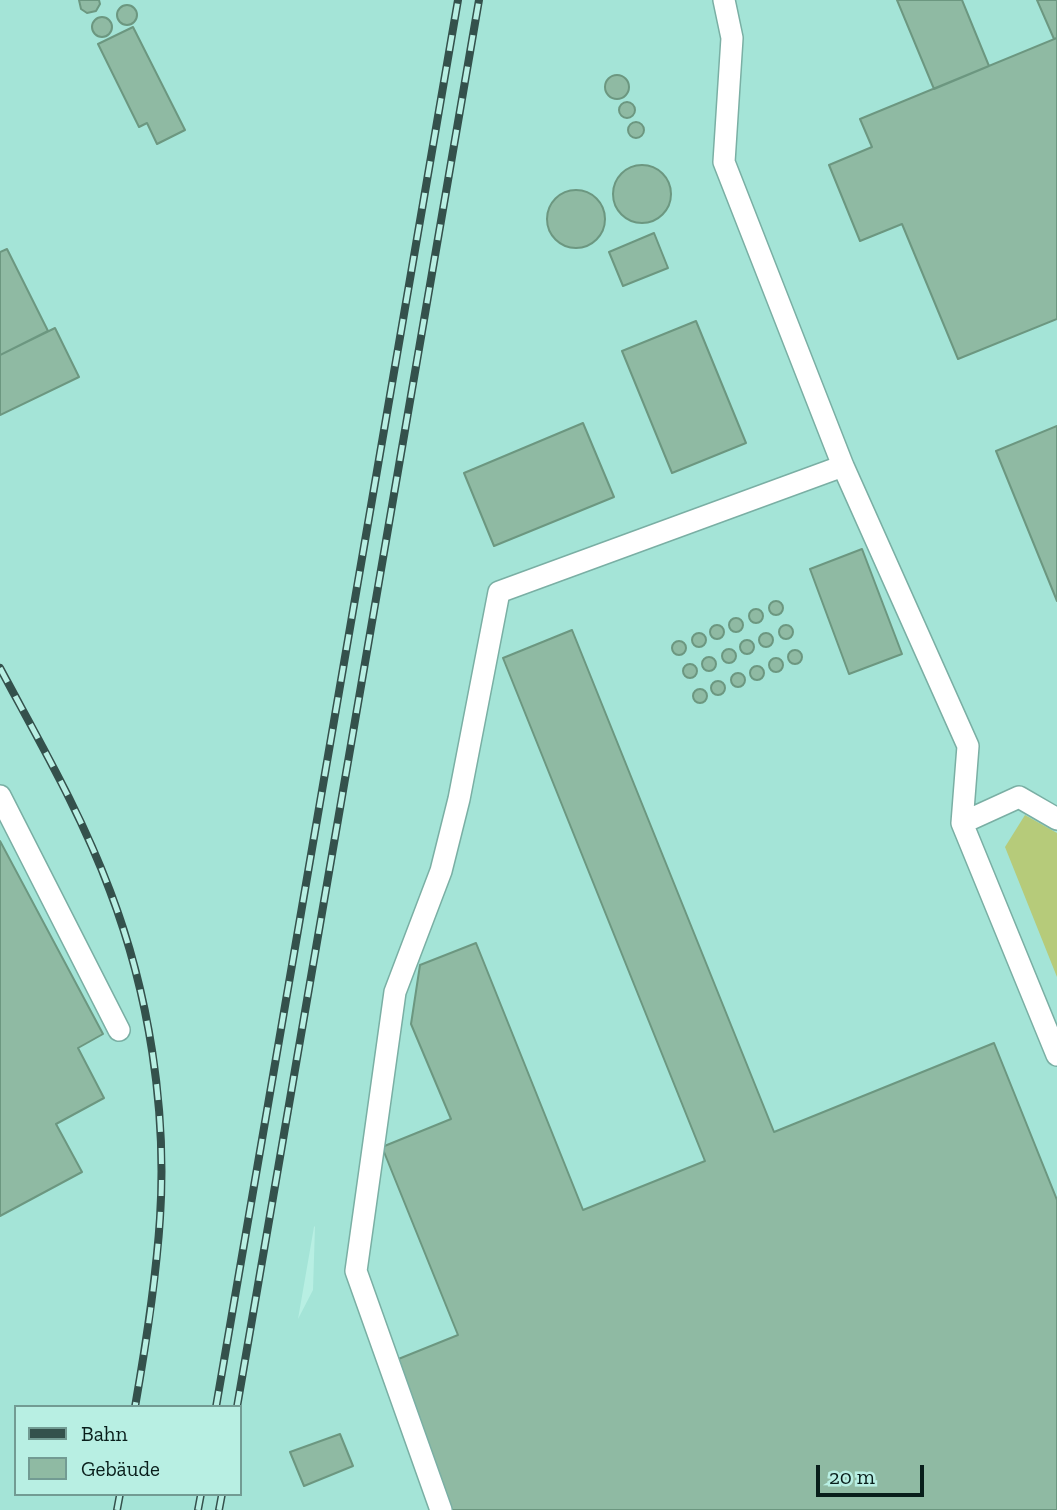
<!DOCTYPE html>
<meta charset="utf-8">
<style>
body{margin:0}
#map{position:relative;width:1057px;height:1510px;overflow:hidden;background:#b8efe3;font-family:"Zilla Slab",serif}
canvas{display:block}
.legend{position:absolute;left:14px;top:1405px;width:228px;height:91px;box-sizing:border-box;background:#b8efe3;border:2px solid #729b93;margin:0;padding:9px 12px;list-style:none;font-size:21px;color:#091e1b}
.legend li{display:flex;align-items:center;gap:14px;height:35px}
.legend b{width:35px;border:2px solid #729b93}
.scale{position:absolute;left:816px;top:1465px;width:108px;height:32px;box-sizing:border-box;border:4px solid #091e1b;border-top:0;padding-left:9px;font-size:21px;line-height:24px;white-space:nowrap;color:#091e1b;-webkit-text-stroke:5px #b8efe3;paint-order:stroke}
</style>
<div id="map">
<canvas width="1057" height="1510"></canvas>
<ul class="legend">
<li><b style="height:9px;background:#34514c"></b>Bahn</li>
<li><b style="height:19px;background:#8fbaa3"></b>Gebäude</li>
</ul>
<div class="scale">20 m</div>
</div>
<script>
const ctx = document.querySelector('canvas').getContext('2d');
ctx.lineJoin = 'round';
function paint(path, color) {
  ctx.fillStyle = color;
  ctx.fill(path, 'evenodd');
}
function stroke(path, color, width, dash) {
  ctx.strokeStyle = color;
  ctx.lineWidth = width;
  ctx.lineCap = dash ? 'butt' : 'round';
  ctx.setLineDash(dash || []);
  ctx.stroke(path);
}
const built = new Path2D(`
 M 0,0 L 1057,0 L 1057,1510 L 0,1510 ZM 315,1226 L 313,1290 L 298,1319 L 314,1227 ZM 16,1407 L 240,1407 L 240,1494 L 16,1494 Z`);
const green = new Path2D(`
 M 1025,815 L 1057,833 L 1057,977 L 1005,847 Z`);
const building = new Path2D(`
 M 79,0 L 99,0 L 100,4 L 96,11 L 87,13 L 81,9 Z
 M 897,0 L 962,0 L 989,66 L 934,89 Z
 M 1037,0 L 1057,0 L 1057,38 L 1054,39 Z
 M117 15a10 10 0 1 1 20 0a10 10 0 1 1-20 0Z
 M92 27a10 10 0 1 1 20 0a10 10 0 1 1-20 0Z
 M 133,27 L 185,130 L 157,144 L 147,123 L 139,127 L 98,44 Z
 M 1057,38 L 1057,319 L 958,359 L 902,224 L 860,241 L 829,165 L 872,147 L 860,119 Z
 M605 87a12 12 0 1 1 24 0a12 12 0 1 1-24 0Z
 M619 110a8 8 0 1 1 16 0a8 8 0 1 1-16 0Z
 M628 130a8 8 0 1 1 16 0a8 8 0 1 1-16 0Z
 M613 194a29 29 0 1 1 58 0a29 29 0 1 1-58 0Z
 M547 219a29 29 0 1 1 58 0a29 29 0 1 1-58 0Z
 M 654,233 L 668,268 L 623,286 L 609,252 Z
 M 7,249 L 48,331 L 0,355 L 0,252 Z
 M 696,321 L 746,443 L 672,473 L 622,351 Z
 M 55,328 L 79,377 L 0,415 L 0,355 Z
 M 583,423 L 614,497 L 494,546 L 464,473 Z
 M 1057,426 L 1057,601 L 996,451 Z
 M 862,549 L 902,654 L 849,674 L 810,569 Z
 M769 608a7 7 0 1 1 14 0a7 7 0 1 1-14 0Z
 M749 616a7 7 0 1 1 14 0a7 7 0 1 1-14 0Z
 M729 625a7 7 0 1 1 14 0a7 7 0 1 1-14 0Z
 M710 632a7 7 0 1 1 14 0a7 7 0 1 1-14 0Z
 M779 632a7 7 0 1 1 14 0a7 7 0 1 1-14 0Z
 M 572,630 L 774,1132 L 994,1043 L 1057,1200 L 1057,1510 L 439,1510 L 381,1366 L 458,1335 L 382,1147 L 451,1119 L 411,1024 L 420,965 L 476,943 L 583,1210 L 705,1161 L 503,658 Z
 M759 640a7 7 0 1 1 14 0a7 7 0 1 1-14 0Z
 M692 640a7 7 0 1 1 14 0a7 7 0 1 1-14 0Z
 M740 647a7 7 0 1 1 14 0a7 7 0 1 1-14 0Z
 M672 648a7 7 0 1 1 14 0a7 7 0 1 1-14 0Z
 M722 656a7 7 0 1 1 14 0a7 7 0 1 1-14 0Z
 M788 657a7 7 0 1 1 14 0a7 7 0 1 1-14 0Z
 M702 664a7 7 0 1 1 14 0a7 7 0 1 1-14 0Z
 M769 665a7 7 0 1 1 14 0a7 7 0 1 1-14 0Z
 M683 671a7 7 0 1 1 14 0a7 7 0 1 1-14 0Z
 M750 673a7 7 0 1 1 14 0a7 7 0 1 1-14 0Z
 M731 680a7 7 0 1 1 14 0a7 7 0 1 1-14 0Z
 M711 688a7 7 0 1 1 14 0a7 7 0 1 1-14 0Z
 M693 696a7 7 0 1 1 14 0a7 7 0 1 1-14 0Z
 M 0,841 L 103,1034 L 78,1048 L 104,1098 L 56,1124 L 82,1172 L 0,1216 Z
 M 340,1434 L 353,1466 L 304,1486 L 290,1452 Z`);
const service = new Path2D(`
 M 724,0 L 732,38 L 724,162 L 843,466 L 968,746 L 962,823 L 1057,1055
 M 0,796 L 119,1030
 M 962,823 L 1019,797 L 1057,819
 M 441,1510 L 356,1271 L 395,992 L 441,871 L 459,799 L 499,592 L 843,466`);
const rail = new Path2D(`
 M 0,668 C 39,741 81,813 110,891 C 149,993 167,1109 160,1218 C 156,1281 146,1344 135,1407
 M 216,1407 L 458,0
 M 237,1407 L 479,0
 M 117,1510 L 120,1494
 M 198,1510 L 201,1494
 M 219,1510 L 222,1494`);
paint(built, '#a4e4d7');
paint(green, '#b6cb7a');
paint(building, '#8fbaa3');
stroke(building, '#6c9780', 2);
stroke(service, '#7aafa4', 24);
stroke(service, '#fff', 21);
stroke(rail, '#34514c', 8);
stroke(rail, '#b8efe3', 5, [16]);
</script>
